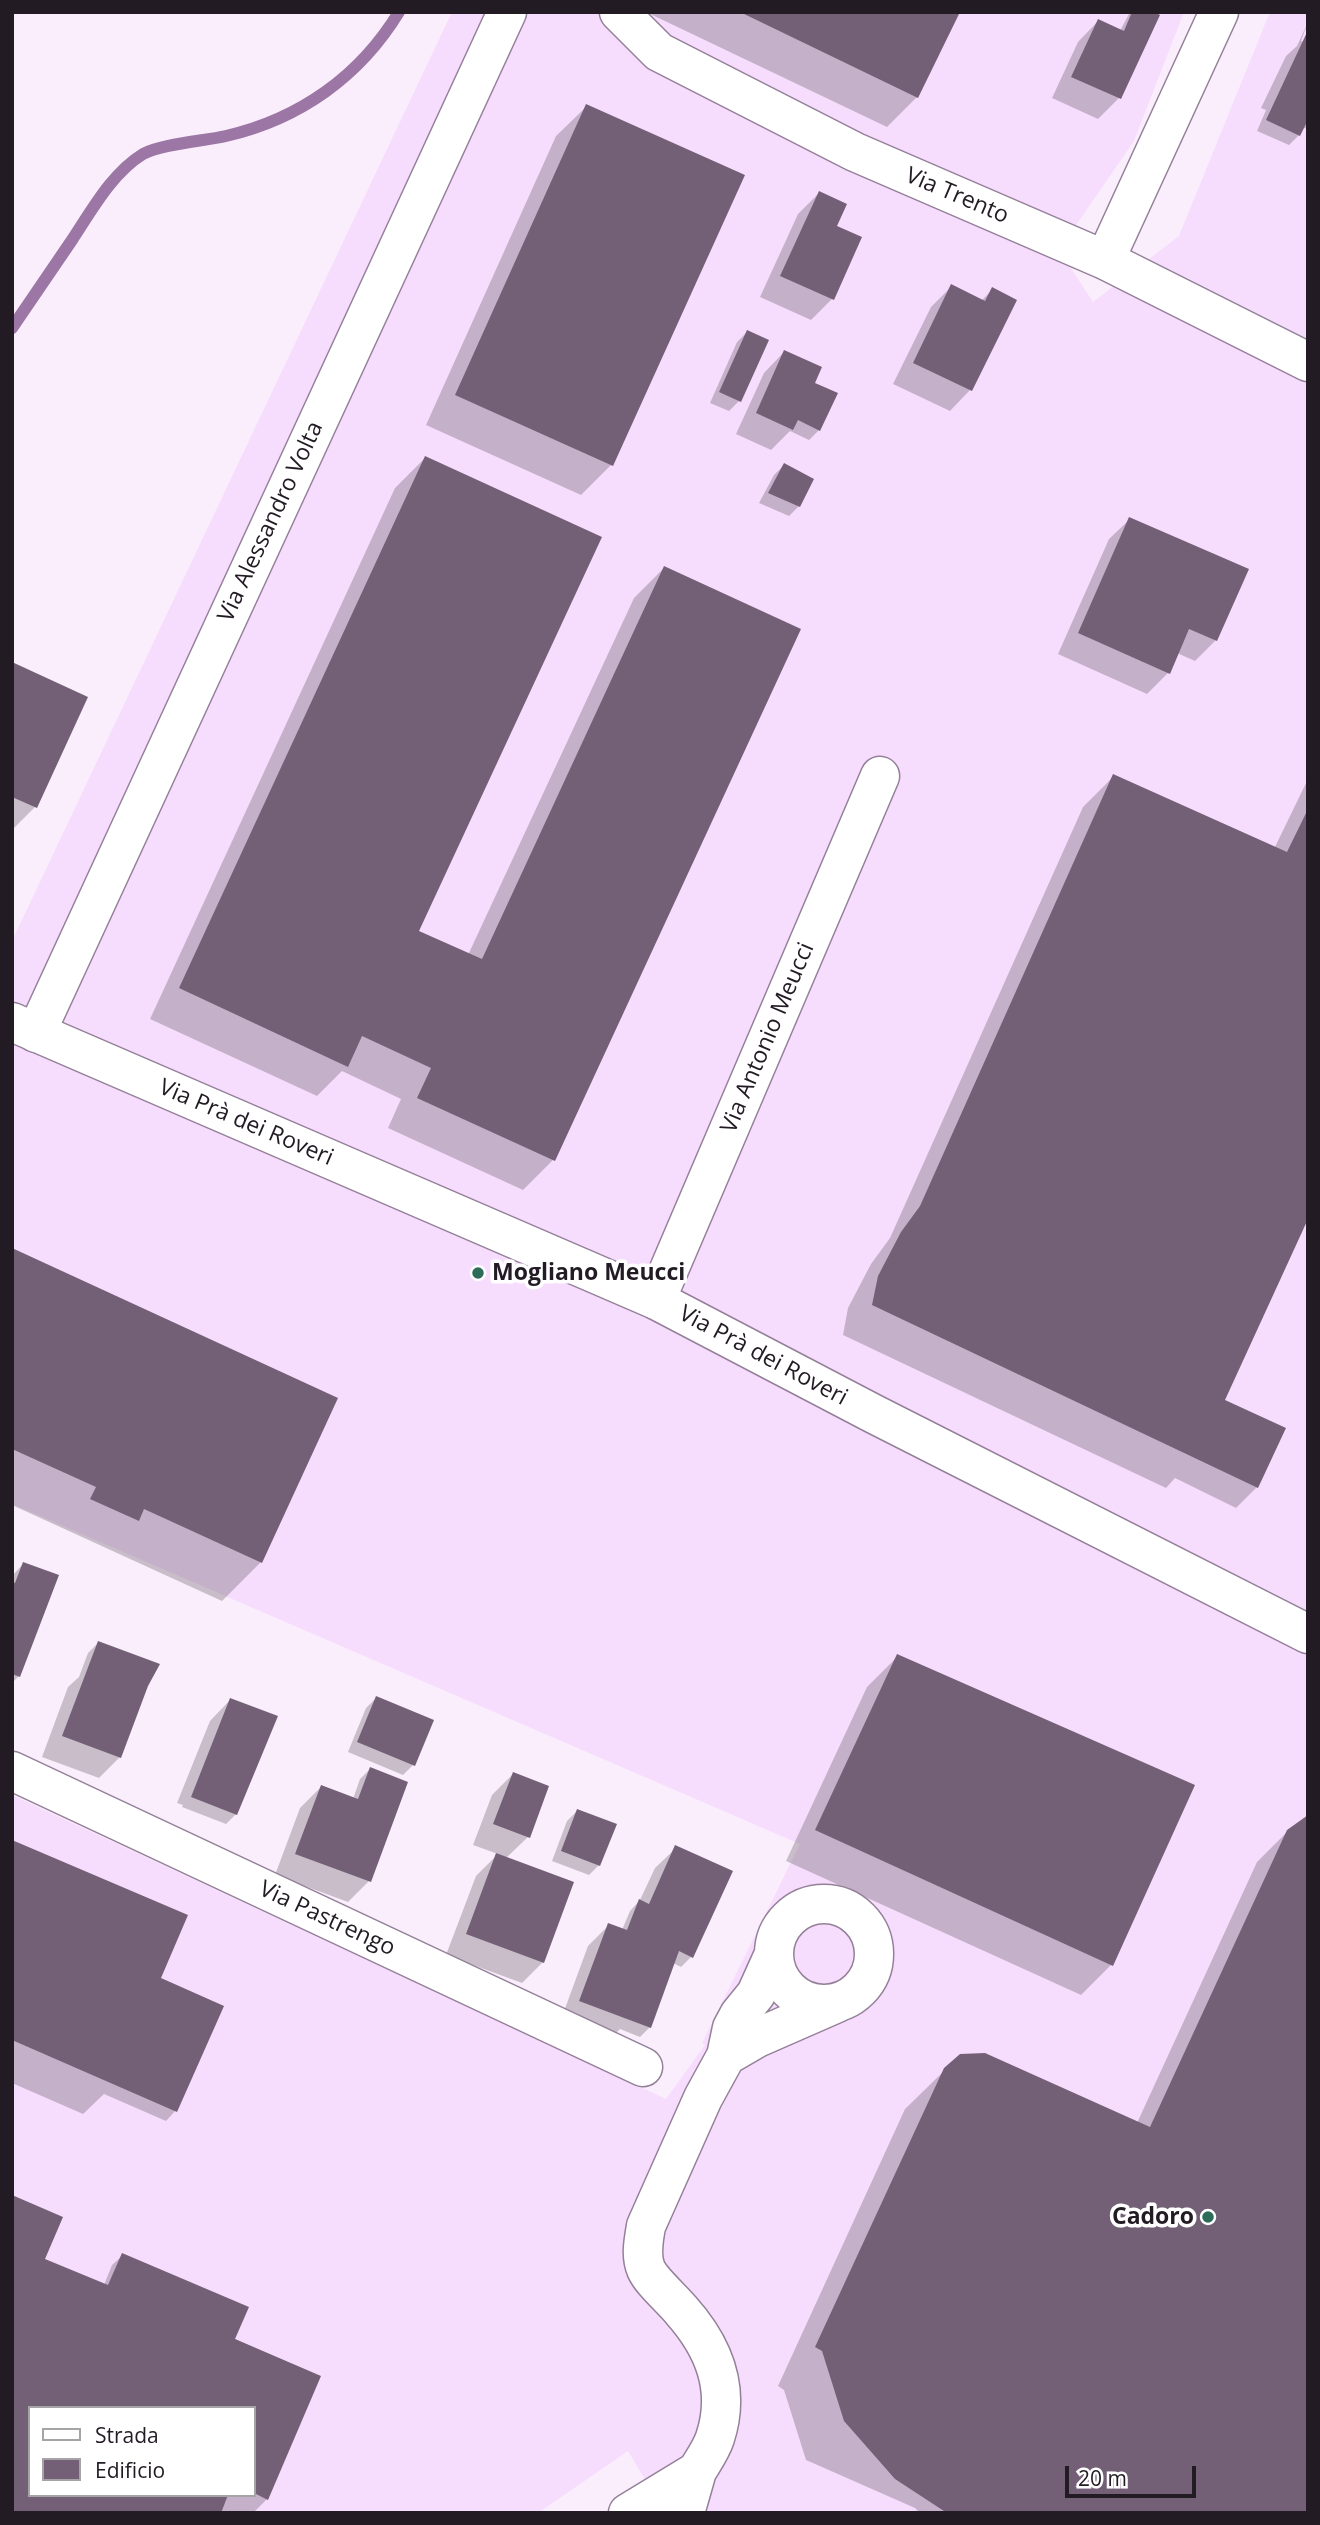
<!DOCTYPE html>
<meta charset="utf-8">
<style>
body{margin:0}
#map{position:relative;width:1320px;height:2525px;overflow:hidden;background:#faedfc;font-family:"Open Sans",sans-serif}
canvas{display:block}
.frame{position:absolute;inset:0;border:14px solid #221b24;pointer-events:none}
.legend{position:absolute;left:28px;top:2406px;width:228px;height:91px;box-sizing:border-box;background:#fff;border:2px solid #a7a4a7;margin:0;padding:9px 12px;list-style:none;font-size:21px;color:#221b24}
.legend li{display:flex;align-items:center;gap:14px;height:35px}
.legend b{width:35px;border:2px solid #a7a4a7}
.scale{position:absolute;left:1065px;top:2466px;width:131px;height:32px;box-sizing:border-box;border:4px solid #221b24;border-top:0;padding-left:9px;font-size:21px;line-height:24px;white-space:nowrap;color:#221b24;-webkit-text-stroke:5px #fff;paint-order:stroke}
</style>
<div id="map">
<canvas width="1320" height="2525"></canvas>
<div class="frame"></div>
<ul class="legend">
<li><b style="height:9px;background:#fff"></b>Strada</li>
<li><b style="height:19px;background:#736077"></b>Edificio</li>
</ul>
<div class="scale">20 m</div>
</div>
<script>
const ctx = document.querySelector('canvas').getContext('2d');
ctx.lineJoin = 'round';
function paint(path, color) {
  ctx.fillStyle = color;
  ctx.fill(path, 'evenodd');
}
function stroke(path, color, width, dash) {
  ctx.strokeStyle = color;
  ctx.lineWidth = width;
  ctx.lineCap = dash ? 'butt' : 'round';
  ctx.setLineDash(dash || []);
  ctx.stroke(path);
}
function write(font, color, halo, rows, align = 'center') {
  ctx.font = font + ' "Open Sans",sans-serif';
  ctx.lineWidth = 7;
  ctx.setLineDash([]);
  ctx.textBaseline = 'middle';
  ctx.strokeStyle = halo;
  ctx.fillStyle = color;
  for (const [text, x, y, turn = 0] of rows) {
    ctx.save();
    ctx.translate(x, y);
    ctx.rotate((+turn || 0) * Math.PI / 180);
    ctx.textAlign = isNaN(turn) ? turn : align;
    if (halo) ctx.strokeText(text, 0, 0);
    ctx.fillText(text, 0, 0);
    ctx.restore();
  }
}
const built = new Path2D(`
 M 452,12 L 1184,12 L 1134,141 L 1059,250 L 1093,302 L 1179,236 L 1270,12 L 1308,12 L 1308,2513 L 665,2513 L 628,2451 L 538,2513 L 12,2513 L 12,1795 L 666,2099 L 705,2045 L 702,2043 L 800,1844 L 12,1504 L 12,941 ZM 30,2408 L 254,2408 L 254,2495 L 30,2495 Z`);
const shadow = new Path2D(`
 M 646,12 L 958,12 L 917,97 L 887,127 Z
 M 1130,12 L 1151,12 L 1119,98 L 1098,119 L 1052,98 L 1078,42 L 1098,21 L 1120,31 Z
 M 1308,22 L 1301,41 L 1304,42 L 1308,34 L 1308,130 L 1303,127 L 1299,135 L 1289,145 L 1257,131 L 1266,110 L 1261,108 L 1286,56 L 1297,46 Z
 M 587,106 L 611,465 L 581,495 L 426,425 L 556,136 Z
 M 819,193 L 835,227 L 832,299 L 811,320 L 760,297 L 798,214 Z
 M 952,286 L 981,301 L 992,290 L 1015,301 L 970,390 L 950,411 L 893,384 L 931,307 Z
 M 747,332 L 767,341 L 739,401 L 729,411 L 710,403 L 737,342 Z
 M 784,352 L 813,384 L 819,430 L 809,440 L 790,431 L 771,450 L 736,434 L 764,373 Z
 M 425,458 L 417,932 L 468,955 L 634,598 L 664,568 L 553,1160 L 523,1190 L 388,1128 L 401,1099 L 342,1071 L 317,1096 L 150,1019 L 395,488 Z
 M 784,465 L 799,506 L 789,516 L 759,503 L 774,475 Z
 M 1130,519 L 1216,640 L 1195,661 L 1177,653 L 1168,673 L 1147,694 L 1058,654 L 1109,539 Z
 M 12,664 L 35,807 L 12,830 Z
 M 1114,776 L 1274,849 L 1308,779 L 1308,1215 L 1219,1407 L 1257,1487 L 1236,1508 L 1175,1478 L 1166,1488 L 843,1335 L 848,1308 L 871,1264 L 890,1238 L 1083,807 Z
 M 12,1250 L 261,1562 L 222,1601 L 12,1505 Z
 M 23,1564 L 19,1676 L 12,1683 L 12,1576 Z
 M 98,1643 L 146,1686 L 120,1757 L 99,1778 L 42,1757 L 68,1687 L 79,1677 L 88,1653 Z
 M 897,1657 L 1111,1965 L 1081,1995 L 786,1861 L 867,1687 Z
 M 376,1698 L 413,1765 L 403,1775 L 348,1752 L 366,1708 Z
 M 230,1700 L 236,1814 L 226,1824 L 182,1807 L 183,1805 L 177,1803 L 210,1721 Z
 M 370,1769 L 405,1783 L 369,1881 L 348,1902 L 275,1875 L 300,1808 L 321,1787 L 353,1799 L 360,1779 Z
 M 513,1774 L 528,1837 L 506,1858 L 543,1962 L 522,1983 L 446,1955 L 476,1876 L 498,1854 L 473,1845 L 492,1795 Z
 M 577,1811 L 599,1865 L 589,1875 L 552,1861 L 567,1821 Z
 M 1288,1831 L 1307,2513 L 920,2513 L 915,2508 L 806,2460 L 784,2390 L 778,2386 L 905,2109 L 945,2070 L 1137,2123 L 1257,1862 Z
 M 12,1842 L 159,1979 L 176,2110 L 166,2121 L 104,2094 L 83,2114 L 12,2083 Z
 M 676,1848 L 730,1872 L 691,1957 L 681,1967 L 673,1963 L 650,2027 L 640,2037 L 620,2029 L 609,2040 L 560,2022 L 588,1946 L 609,1925 L 622,1930 L 630,1911 L 640,1900 L 655,1868 Z
 M 123,2255 L 233,2338 L 319,2377 L 267,2499 L 253,2513 L 12,2513 L 43,2259 L 104,2285 L 112,2265 ZM 30,2408 L 254,2408 L 254,2495 L 30,2495 Z`);
const stream = new Path2D(`
 M 12,328 C 32,299 52,269 72,240 C 92,210 112,173 143,154 C 162,144 204,141 226,136 C 300,119 360,76 399,12`);
const building = new Path2D(`
 M 740,12 L 960,12 L 918,98 Z
 M 1132,12 L 1155,12 L 1160,15 L 1121,99 L 1071,77 L 1098,19 L 1124,31 Z
 M 1308,30 L 1308,120 L 1300,136 L 1266,120 Z
 M 586,104 L 745,175 L 613,466 L 455,395 Z
 M 819,191 L 847,204 L 837,226 L 862,237 L 834,300 L 780,276 Z
 M 951,284 L 985,301 L 992,287 L 1017,300 L 972,391 L 913,363 Z
 M 747,330 L 769,340 L 741,402 L 719,392 Z
 M 784,350 L 822,367 L 815,383 L 838,393 L 820,431 L 798,420 L 793,430 L 756,413 Z
 M 425,456 L 602,537 L 419,931 L 482,959 L 664,566 L 801,629 L 555,1161 L 417,1098 L 431,1068 L 362,1036 L 348,1067 L 179,988 Z
 M 784,463 L 814,479 L 800,507 L 768,493 Z
 M 1129,517 L 1249,569 L 1217,641 L 1189,629 L 1170,674 L 1078,633 Z
 M 12,662 L 88,697 L 37,808 L 12,797 Z
 M 1113,774 L 1287,852 L 1308,809 L 1308,1219 L 1225,1400 L 1286,1428 L 1258,1488 L 872,1305 L 878,1276 L 901,1232 L 920,1206 Z
 M 12,1248 L 338,1398 L 262,1563 L 144,1509 L 139,1521 L 90,1499 L 96,1487 L 12,1449 Z
 M 23,1562 L 59,1575 L 20,1677 L 12,1674 L 12,1582 L 15,1583 Z
 M 98,1641 L 160,1664 L 148,1686 L 121,1758 L 62,1736 Z
 M 897,1654 L 1195,1785 L 1113,1966 L 815,1830 Z
 M 376,1696 L 434,1720 L 415,1766 L 357,1742 Z
 M 230,1698 L 278,1716 L 237,1815 L 191,1797 Z
 M 370,1767 L 408,1782 L 371,1882 L 295,1854 L 321,1785 L 358,1799 Z
 M 513,1772 L 549,1786 L 530,1838 L 493,1824 Z
 M 577,1809 L 617,1824 L 600,1866 L 561,1851 Z
 M 1308,1815 L 1308,2513 L 947,2513 L 895,2479 L 844,2421 L 822,2351 L 815,2347 L 944,2068 L 960,2054 L 985,2053 L 1150,2127 L 1287,1830 Z
 M 12,1840 L 188,1915 L 161,1978 L 224,2006 L 177,2112 L 12,2040 Z
 M 675,1845 L 733,1871 L 693,1958 L 679,1951 L 651,2028 L 579,2001 L 608,1923 L 627,1930 L 639,1899 L 649,1904 Z
 M 496,1853 L 574,1882 L 544,1963 L 466,1934 Z
 M 12,2195 L 63,2217 L 45,2259 L 108,2285 L 122,2253 L 249,2307 L 235,2339 L 321,2376 L 268,2500 L 254,2493 L 254,2408 L 30,2408 L 30,2495 L 228,2495 L 221,2513 L 12,2513 Z`);
const street = new Path2D(`
 M 619,12 L 659,52 L 855,152 L 1105,260 L 1308,362
 M 1105,260 L 1219,12
 M 36,1033 L 507,12
 M 656,1300 L 880,776
 M 12,1771 L 643,2067
 M774 1954a50 50 0 1 1 100 0a50 50 0 1 1-100 0Z
 M 774,1954 L 756,1994 L 739,2015 L 732,2028 L 726,2056 L 757,2038 L 837,2003
 M 697,2471 C 703,2461 711,2450 715,2438 C 731,2389 714,2347 681,2310 C 672,2299 651,2281 646,2269 C 640,2255 644,2239 646,2226 L 703,2098 L 726,2056
 M 628,2513 L 697,2471 L 685,2513`);
const secondary = new Path2D(`
 M 12,1022 L 656,1300 L 874,1414 L 1308,1634`);
const markers = [
 [478,1273,7,"#2d6c59"],
 [1208,2217,7,"#2d6c59"]
];
const streetNames = [
 ["Via Trento",957,196,23],
 ["Via Alessandro Volta",271,522,-65],
 ["Via Antonio Meucci",768,1038,-67],
 ["Via Prà dei Roveri",246,1123,23],
 ["Via Prà dei Roveri",763,1356,28],
 ["Via Pastrengo",327,1919,25]
];
const poiNames = [
 ["Mogliano Meucci",492,1273],
 ["Cadoro",1194,2217,"right"]
];
paint(built, '#f7ddfd');
paint(shadow, '#0003');
stroke(stream, '#9c76a5', 12);
paint(building, '#736077');
stroke(street, '#948199', 41);
stroke(secondary, '#948199', 41);
stroke(street, '#fff', 38);
stroke(secondary, '#fff', 38);
for (const [x, y, r, color] of markers) {
  const dot = new Path2D();
  dot.arc(x, y, r, 0, 2 * Math.PI);
  ctx.fillStyle = color;
  ctx.fill(dot);
  stroke(dot, '#fff', 2.5);
}
write('23px', '#221b24', '#fff', streetNames);
write('bold 23px', '#221b24', '#fff', poiNames, 'left');
</script>
